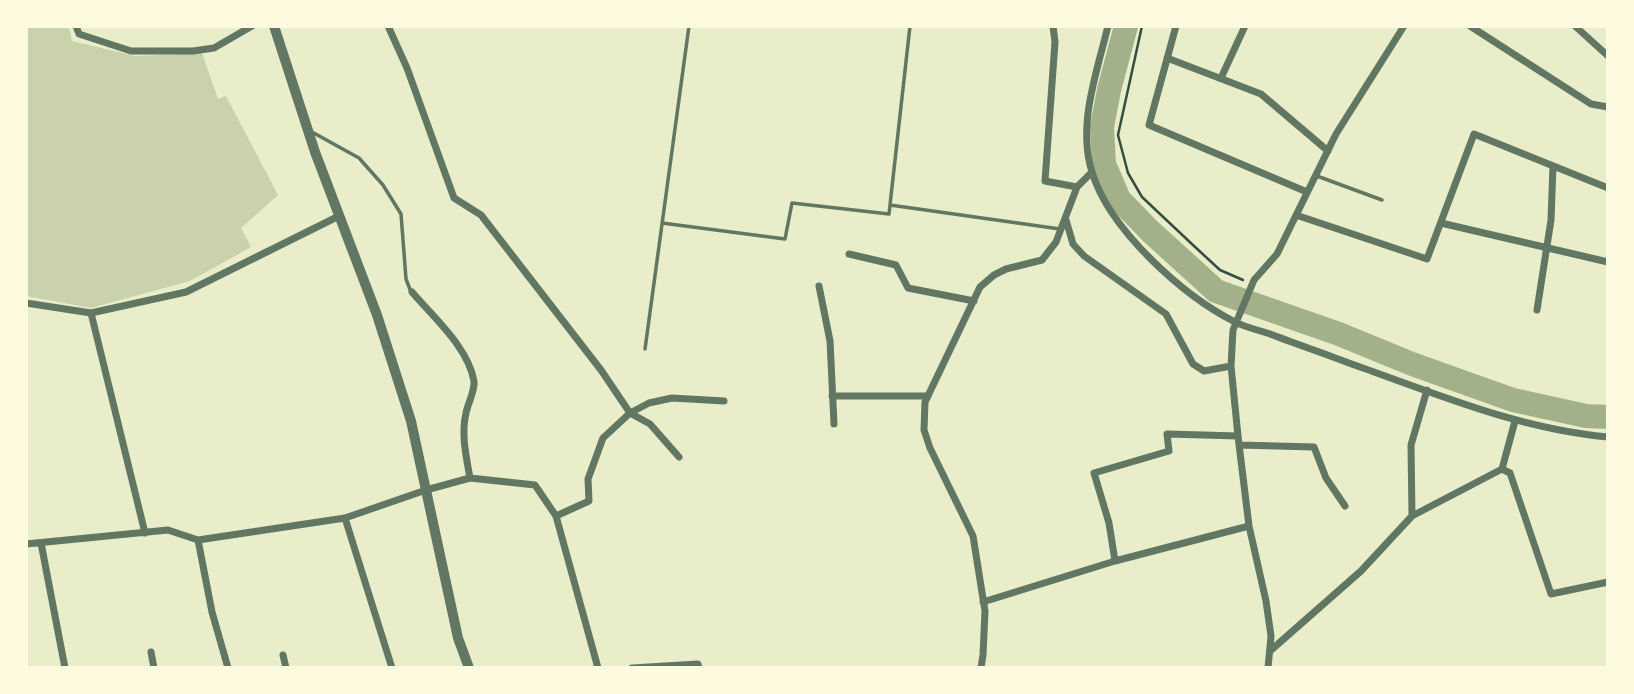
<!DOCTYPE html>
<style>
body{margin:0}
#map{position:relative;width:1634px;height:694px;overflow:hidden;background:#e9edc9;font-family:Spectral,serif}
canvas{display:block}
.frame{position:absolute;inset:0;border:28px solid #fefae0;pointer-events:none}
</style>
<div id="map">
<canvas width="1634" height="694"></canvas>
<div class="frame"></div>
</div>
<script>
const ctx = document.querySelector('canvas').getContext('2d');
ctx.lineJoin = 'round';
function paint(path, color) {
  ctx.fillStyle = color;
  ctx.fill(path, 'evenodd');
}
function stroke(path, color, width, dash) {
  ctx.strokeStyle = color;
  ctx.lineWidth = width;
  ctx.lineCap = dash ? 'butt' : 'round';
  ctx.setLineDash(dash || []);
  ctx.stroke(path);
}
const green = new Path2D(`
 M 26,26 L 69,26 L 72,41 L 135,56 L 202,53 L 218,99 L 226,96 L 278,195 L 241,228 L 251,247 L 190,281 L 91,308 L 26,296 Z`);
const river = new Path2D(`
 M 1126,26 L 1109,90 L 1102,127 L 1104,164 L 1119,199 L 1150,231 L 1216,291 L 1339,334 L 1412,364 L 1513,400 L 1586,416 L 1608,417`);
const path = new Path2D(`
 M 1142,26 L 1118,135 L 1128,173 L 1142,197 L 1194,246 L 1220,270 L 1243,280`);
const service = new Path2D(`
 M 312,132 L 359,158 L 383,185 L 401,214 L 406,279 L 411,292
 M 1317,176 L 1382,200
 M 890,205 L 910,26
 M 662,223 L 785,239 L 792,203 L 889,214 L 890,205 L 1060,229
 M 645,349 L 689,26`);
const minor = new Path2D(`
 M 76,26 L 79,34 L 131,51 L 193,51 L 214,48 L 252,26
 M 388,26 L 407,68 L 454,198 L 481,215 L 601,370 L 630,413 L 650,424 L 679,457
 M 1053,26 L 1055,42 L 1045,181 L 1077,187
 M 1108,26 C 1097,72 1077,125 1092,172 C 1109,229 1182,295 1235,322 C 1245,327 1258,330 1270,334 C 1296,344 1323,353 1349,363 C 1434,393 1518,429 1608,437
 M 1176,26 L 1149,125 L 1307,192
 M 1470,26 L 1591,104 L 1608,107
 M 1575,26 L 1608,56
 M 1167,58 L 1261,94 L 1328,151
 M 1221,78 L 1245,26
 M 1296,215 L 1427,259 L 1474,134 L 1608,188
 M 1066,220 L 1073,244 L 1084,256 L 1166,314 L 1193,364 L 1204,371 L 1231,366
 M 1441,223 L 1608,262
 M 849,254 L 896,265 L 908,288 L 974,301
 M 819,286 L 830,341 L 834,424
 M 412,292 C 433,317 468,347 474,381 C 475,391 468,403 466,413 C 461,434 466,456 470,478
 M 26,303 L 91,313 L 186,292 L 339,216
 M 1537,310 L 1551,220 L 1553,166
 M 91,313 L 145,533
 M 832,396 L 928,396
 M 1239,445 L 1314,447 L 1326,478 L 1345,506
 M 1502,469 L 1515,421
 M 556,516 L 589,501 L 588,479 L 603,438 L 630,413 L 649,403 L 672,398 L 724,401
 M 1412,516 L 1502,469 L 1510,473 L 1551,594 L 1608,582
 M 345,518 L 392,668
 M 198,540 L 212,612 L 228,668
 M 41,543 L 65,668
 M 26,544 L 168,530 L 198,540 L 345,518 L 426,490 L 470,478 L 535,485 L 556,516 L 598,668
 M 1115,561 L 1109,523 L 1094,473 L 1169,451 L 1167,434 L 1238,436
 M 983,602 L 1115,561 L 1249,526
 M 1270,651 L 1361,571 L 1412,516 L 1411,445 L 1427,390
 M 151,652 L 154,668
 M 283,655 L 286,668
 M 632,668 L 698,664 L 699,668
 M 981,668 L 983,655 L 985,611 L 973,536 L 930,448 L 924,430 L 925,402 L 980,287 L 994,275 L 1006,269 L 1042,260 L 1056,242 L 1077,187 L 1092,172
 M 1268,668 L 1271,636 L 1266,601 L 1249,526 L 1238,436 L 1231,366 L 1233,330 L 1254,280 L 1277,254 L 1336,134 L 1404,26`);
const tertiary = new Path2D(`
 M 274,26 L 315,152 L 377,315 L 411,421 L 458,638 L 469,668`);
paint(green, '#cad2ad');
stroke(river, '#a3b18a', 24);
stroke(path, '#344e41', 2.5);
stroke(service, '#617663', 3.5);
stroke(minor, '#617663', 7);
stroke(tertiary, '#617663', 10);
</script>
